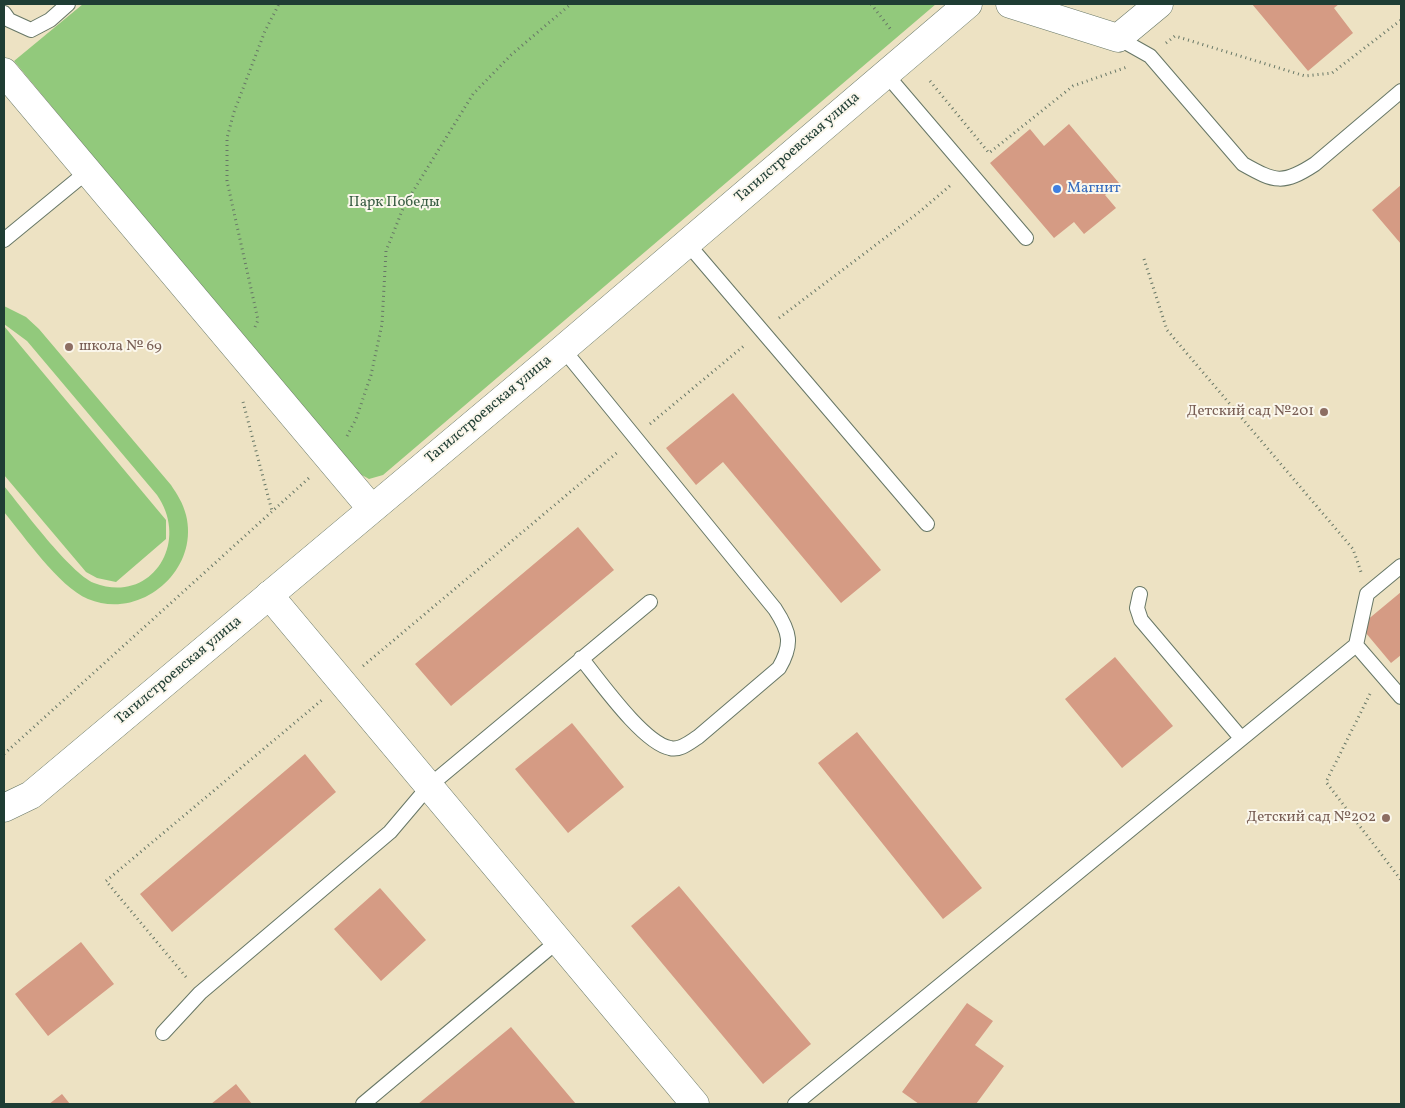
<!DOCTYPE html>
<meta charset="utf-8">
<style>
body{margin:0}
#map{position:relative;width:1405px;height:1108px;overflow:hidden;background:#ede2c3;font-family:Vollkorn,serif}
canvas{display:block}
.frame{position:absolute;inset:0;border:5px solid #1f3d34;pointer-events:none}
</style>
<div id="map">
<canvas width="1405" height="1108"></canvas>
<div class="frame"></div>
</div>
<script>
const ctx = document.querySelector('canvas').getContext('2d');
ctx.lineJoin = 'round';
function paint(path, color) {
  ctx.fillStyle = color;
  ctx.fill(path, 'evenodd');
}
function stroke(path, color, width, dash) {
  ctx.strokeStyle = color;
  ctx.lineWidth = width;
  ctx.lineCap = dash ? 'butt' : 'round';
  ctx.setLineDash(dash || []);
  ctx.stroke(path);
}
function write(font, color, halo, rows, align = 'center') {
  ctx.font = font + ' Vollkorn,serif';
  ctx.lineWidth = 4;
  ctx.setLineDash([]);
  ctx.textBaseline = 'middle';
  ctx.strokeStyle = halo;
  ctx.fillStyle = color;
  for (const [text, x, y, turn = 0] of rows) {
    ctx.save();
    ctx.translate(x, y);
    ctx.rotate((+turn || 0) * Math.PI / 180);
    ctx.textAlign = isNaN(turn) ? turn : align;
    if (halo) ctx.strokeText(text, 0, 0);
    ctx.fillText(text, 0, 0);
    ctx.restore();
  }
}
const green = new Path2D(`
 M 83,4 L 936,4 L 383,475 L 369,479 L 353,470 L 14,61 Z
 M 4,306 L 26,317 L 39,329 L 171,485 C 177,494 183,503 186,515 C 200,571 140,621 88,599 C 58,586 25,537 4,512 L 4,486 C 23,509 70,573 94,583 C 150,605 191,544 157,495 L 27,341 L 4,324 Z
 M 4,326 L 166,520 L 166,539 L 116,582 L 97,578 L 86,572 L 4,475 Z`);
const building = new Path2D(`
 M 1252,4 L 1339,4 L 1334,8 L 1353,33 L 1308,71 Z
 M 1069,124 L 1119,183 L 1105,195 L 1116,208 L 1084,234 L 1074,222 L 1054,238 L 990,163 L 1030,129 L 1044,146 Z
 M 1401,185 L 1401,244 L 1372,210 Z
 M 733,393 L 881,570 L 841,603 L 723,462 L 696,485 L 666,448 Z
 M 578,527 L 614,570 L 451,706 L 415,664 Z
 M 1401,592 L 1401,655 L 1391,663 L 1360,626 Z
 M 1115,657 L 1173,726 L 1122,768 L 1065,699 Z
 M 572,723 L 624,787 L 568,833 L 515,769 Z
 M 857,732 L 982,888 L 943,919 L 818,763 Z
 M 305,754 L 336,792 L 172,932 L 140,894 Z
 M 679,886 L 811,1044 L 763,1084 L 631,926 Z
 M 380,888 L 426,940 L 381,981 L 334,929 Z
 M 81,942 L 114,984 L 48,1036 L 15,994 Z
 M 967,1003 L 993,1021 L 975,1045 L 1004,1066 L 976,1104 L 919,1104 L 902,1092 Z
 M 511,1027 L 576,1104 L 418,1104 Z
 M 236,1084 L 252,1104 L 211,1104 Z
 M 62,1094 L 70,1104 L 49,1104 Z`);
const path = new Path2D(`
 M 871,4 L 892,31
 M 1166,43 L 1175,36 L 1305,76 L 1332,73 L 1401,20
 M 930,81 L 989,153 L 1073,86 L 1127,67
 M 1144,259 L 1167,330 L 1353,549 L 1361,572
 M 779,318 L 918,213 L 952,184
 M 255,327 L 258,320 L 227,181 L 227,138 L 234,112 L 265,31 L 279,4
 M 243,402 L 272,511
 M 650,424 L 745,345
 M 347,436 L 356,419 L 371,375 L 382,324 L 386,251 L 404,206 L 473,94 L 512,54 L 571,4
 M 363,666 L 619,451
 M 1370,694 L 1326,782 L 1401,880
 M 4,754 L 309,478
 M 186,977 L 106,881 L 322,700`);
const service = new Path2D(`
 M 4,13 L 9,20 L 31,30 L 50,20 L 68,4
 M 1118,38 L 1150,56 L 1243,164 C 1275,182 1283,185 1315,164 L 1401,91
 M 885,73 L 1026,238
 M 4,240 L 88,171
 M 687,243 L 927,524
 M 563,349 L 775,609 C 790,632 793,644 779,668 L 698,737 C 690,742 680,751 670,748 C 643,743 599,680 581,658
 M 1140,594 L 1137,608 L 1141,620 L 1241,738
 M 1356,645 L 1401,697
 M 163,1033 L 200,993 L 390,832 L 429,786 L 650,602
 M 363,1104 L 559,940
 M 795,1104 L 1356,645 L 1367,594 L 1401,566`);
const minor = new Path2D(`
 M 4,72 L 371,508
 M 269,595 L 695,1104`);
const tertiary = new Path2D(`
 M 1010,4 L 1118,38 L 1159,4
 M 4,808 L 31,795 L 563,349 L 968,4`);
const markers = [
 [1057,189,5,"#3f7fe0"],
 [69,347,5,"#8d6e63"],
 [1324,412,5,"#8d6e63"],
 [1386,818,5,"#8d6e63"]
];
const streetNames = [
 ["Тагилстроевская улица",798,148,-41],
 ["Тагилстроевская улица",489,410,-40],
 ["Тагилстроевская улица",179,671,-40]
];
const shopNames = [
 ["Магнит",1067,189]
];
const parkNames = [
 ["Парк Победы",394,203]
];
const educationNames = [
 ["школа № 69",79,347,"left"],
 ["Детский сад №201",1314,412],
 ["Детский сад №202",1376,818]
];
paint(green, '#92c97c');
paint(building, '#d59b84');
stroke(service, '#677766', 16);
stroke(minor, '#677766', 29);
stroke(tertiary, '#677766', 29);
stroke(path, '#677766', 3, [1, 4]);
stroke(service, '#fff', 14);
stroke(minor, '#fff', 28);
stroke(tertiary, '#fff', 28);
for (const [x, y, r, color] of markers) {
  const dot = new Path2D();
  dot.arc(x, y, r, 0, 2 * Math.PI);
  ctx.fillStyle = color;
  ctx.fill(dot);
  stroke(dot, '#fbf7ec', 2);
}
write('15px', '#1f3d34', '#fbf7ec', streetNames);
write('15px', '#366cbe', '#fbf7ec', shopNames, 'left');
write('15px', '#3c6046', '#fbf7ec', parkNames);
write('15px', '#785e54', '#fbf7ec', educationNames, 'right');
</script>
